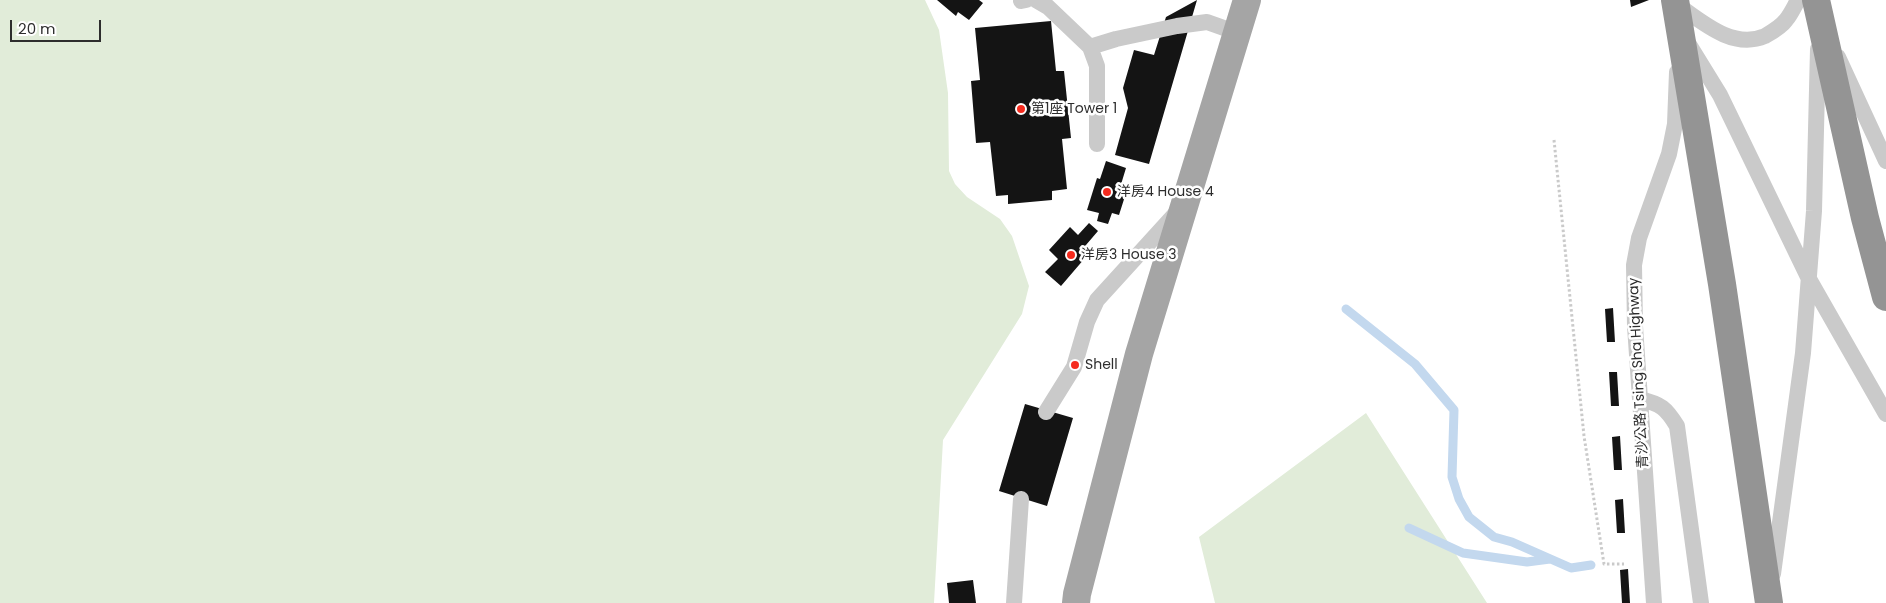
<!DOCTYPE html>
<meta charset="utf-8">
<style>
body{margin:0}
#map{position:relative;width:1886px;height:603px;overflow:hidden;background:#fff;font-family:Poppins,sans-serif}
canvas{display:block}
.scale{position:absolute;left:10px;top:20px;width:91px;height:22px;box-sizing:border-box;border:2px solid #2d2d2d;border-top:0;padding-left:6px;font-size:15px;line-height:18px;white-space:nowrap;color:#2d2d2d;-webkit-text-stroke:4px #fff;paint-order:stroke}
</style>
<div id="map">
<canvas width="1886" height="603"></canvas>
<div class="scale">20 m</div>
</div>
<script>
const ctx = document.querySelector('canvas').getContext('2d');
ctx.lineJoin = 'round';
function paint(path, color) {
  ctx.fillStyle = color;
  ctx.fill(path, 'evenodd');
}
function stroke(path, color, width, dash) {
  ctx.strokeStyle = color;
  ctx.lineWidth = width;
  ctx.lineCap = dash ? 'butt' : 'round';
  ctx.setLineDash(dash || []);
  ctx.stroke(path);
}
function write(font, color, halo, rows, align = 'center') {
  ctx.font = font + ' Poppins,"Noto Sans TC",sans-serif';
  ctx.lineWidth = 5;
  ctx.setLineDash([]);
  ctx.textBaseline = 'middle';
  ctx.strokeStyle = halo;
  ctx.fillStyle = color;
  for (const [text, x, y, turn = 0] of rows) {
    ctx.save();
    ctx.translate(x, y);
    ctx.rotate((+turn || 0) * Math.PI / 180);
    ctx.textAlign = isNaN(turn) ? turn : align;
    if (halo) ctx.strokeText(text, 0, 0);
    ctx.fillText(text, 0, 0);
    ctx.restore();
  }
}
const green = new Path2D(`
 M 0,0 L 925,0 L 939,30 L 948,93 L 949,171 L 955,184 L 967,197 L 1000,219 L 1012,236 L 1029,286 L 1022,314 L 943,440 L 934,603 L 0,603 Z
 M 1366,413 L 1487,603 L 1215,603 L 1199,537 Z`);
const stream = new Path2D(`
 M 1346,309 L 1415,364 L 1454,410 L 1452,477 L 1459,499 L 1469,517 L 1494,537 L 1512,542 L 1571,568 L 1591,565
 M 1409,528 L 1463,553 L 1527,562 L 1550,559`);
const building = new Path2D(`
 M 937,0 L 979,0 L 983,3 L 969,20 L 958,12 L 956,16 Z
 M 1197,0 L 1149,164 L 1115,155 L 1128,108 L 1123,88 L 1134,50 L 1154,55 L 1166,17 Z
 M 1630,0 L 1649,0 L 1631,7 Z
 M 1051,21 L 1056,71 L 1064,71 L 1071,138 L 1062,139 L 1067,189 L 1052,191 L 1052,200 L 1008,204 L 1008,195 L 996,196 L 990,142 L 976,143 L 971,81 L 980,80 L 975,28 Z
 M 1106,161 L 1126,168 L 1119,191 L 1126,193 L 1119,215 L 1112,213 L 1108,224 L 1097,221 L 1099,213 L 1087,210 L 1097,178 L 1100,179 Z
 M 1089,223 L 1098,231 L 1086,245 L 1091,251 L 1061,286 L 1045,272 L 1058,259 L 1049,250 L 1070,227 L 1078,235 Z
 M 1613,308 L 1615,342 L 1607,342 L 1605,309 Z
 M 1609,372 L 1617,372 L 1619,406 L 1611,406 Z
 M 1025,404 L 1073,418 L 1047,506 L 999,491 Z
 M 1620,436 L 1622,470 L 1614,470 L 1612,437 Z
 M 1623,499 L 1625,533 L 1617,533 L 1615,500 Z
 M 1628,569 L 1630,603 L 1622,603 L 1620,570 Z
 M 973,580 L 976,603 L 949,603 L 947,583 Z`);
const path = new Path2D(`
 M 1554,140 L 1584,436 L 1604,564 L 1624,564`);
const service = new Path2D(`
 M 1036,0 L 1048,7 L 1090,47
 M 1021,1 L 1026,0
 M 1675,3 C 1701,21 1732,50 1765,36 C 1772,32 1781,27 1786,20 C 1791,14 1794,7 1798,0
 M 1688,43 L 1720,95 L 1809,279 L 1886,414
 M 1838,57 L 1886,161
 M 1097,144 L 1097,66 L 1090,47 L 1116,39 L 1177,26 L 1207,22 L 1238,33
 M 1640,399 C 1661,404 1666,408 1677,426 L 1701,603
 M 1046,412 L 1074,367 L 1087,322 L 1097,300 L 1178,211
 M 1773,574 L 1803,353 L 1814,211 L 1818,49
 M 1014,603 L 1021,499
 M 1654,603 L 1635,326 L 1634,265 L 1639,238 L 1669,154 L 1675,124 L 1677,72`);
const primary = new Path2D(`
 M 1076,603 L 1077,594 L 1139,354 L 1247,0`);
const motorway = new Path2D(`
 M 1675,0 L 1722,284 L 1769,603
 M 1816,0 L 1865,218 L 1886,297`);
const markers = [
 [1021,109,5,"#f52b1e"],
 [1107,192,5,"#f52b1e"],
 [1071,255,5,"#f52b1e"],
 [1075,365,5,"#f52b1e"]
];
const poiNames = [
 ["第1座 Tower 1",1031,109],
 ["洋房4 House 4",1117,192],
 ["洋房3 House 3",1081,255],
 ["Shell",1085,365]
];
const streetNames = [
 ["青沙公路 Tsing Sha Highway",1639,373,-93]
];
paint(green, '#e1ecd9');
stroke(stream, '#c3d8ee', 9);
paint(building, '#141414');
stroke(path, '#cacaca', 3, [2.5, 2.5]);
stroke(service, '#cacaca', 16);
stroke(primary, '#a5a5a5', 28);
stroke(motorway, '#949494', 28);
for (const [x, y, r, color] of markers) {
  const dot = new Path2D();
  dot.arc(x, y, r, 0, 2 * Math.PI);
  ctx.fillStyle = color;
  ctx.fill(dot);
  stroke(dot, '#fff', 2);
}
write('14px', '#2d2d2d', '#fff', poiNames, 'left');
write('14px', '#2d2d2d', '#fff', streetNames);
</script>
